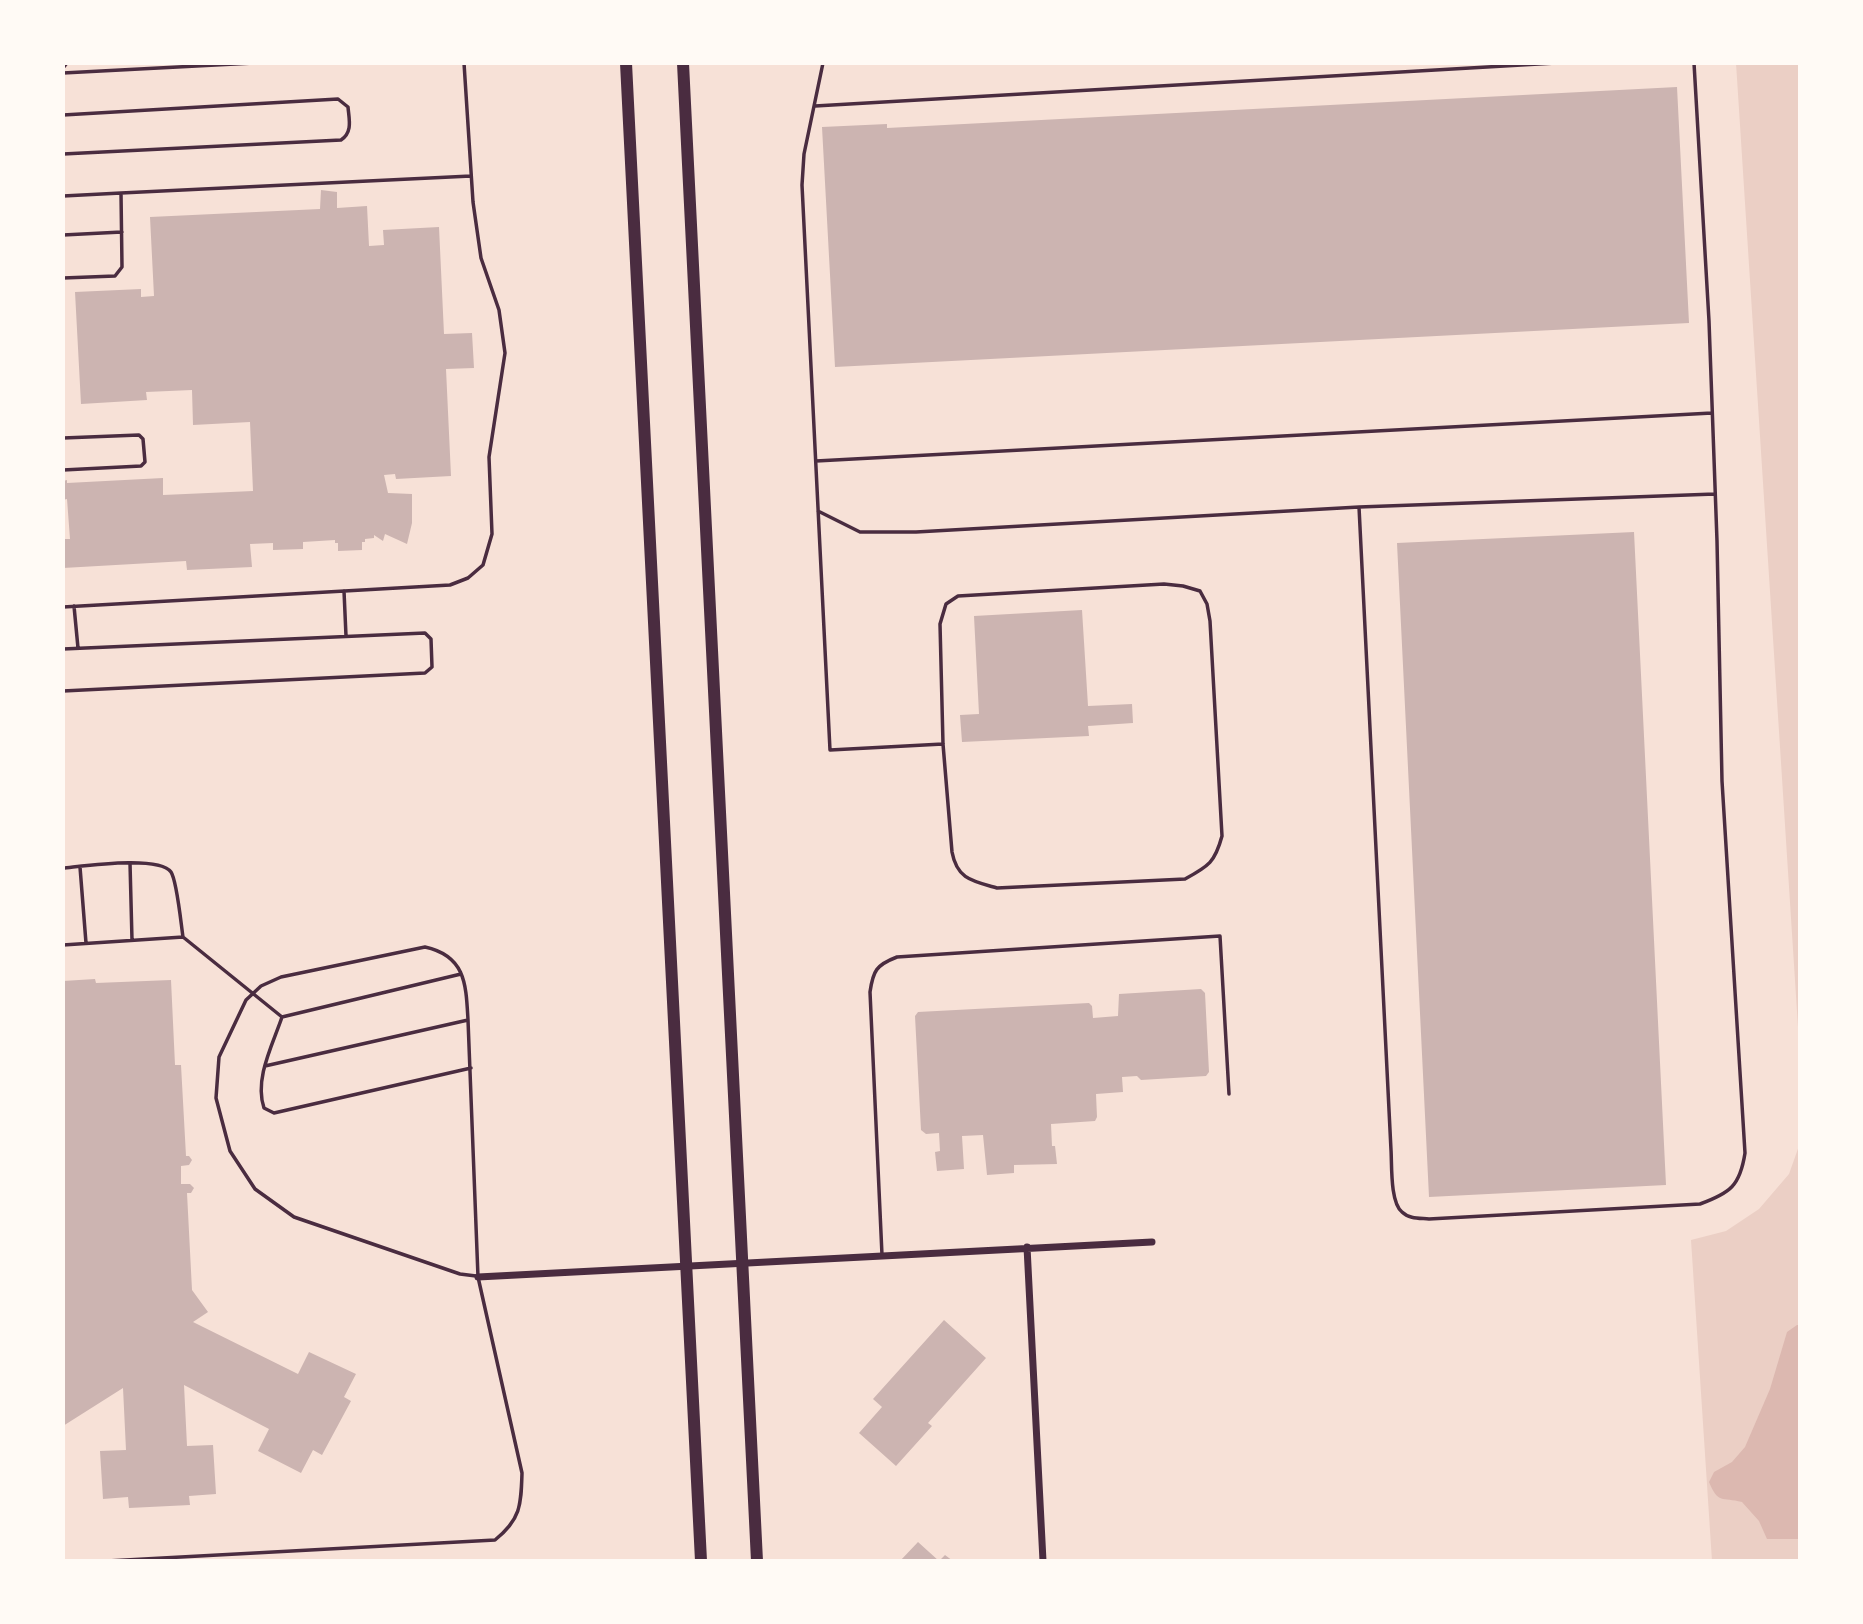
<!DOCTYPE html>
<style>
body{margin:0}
#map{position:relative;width:1863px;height:1624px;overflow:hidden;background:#f7e1d7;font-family:Helvetica,sans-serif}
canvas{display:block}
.frame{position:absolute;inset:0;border:65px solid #fffaf5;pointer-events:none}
</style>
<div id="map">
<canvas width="1863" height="1624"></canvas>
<div class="frame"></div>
</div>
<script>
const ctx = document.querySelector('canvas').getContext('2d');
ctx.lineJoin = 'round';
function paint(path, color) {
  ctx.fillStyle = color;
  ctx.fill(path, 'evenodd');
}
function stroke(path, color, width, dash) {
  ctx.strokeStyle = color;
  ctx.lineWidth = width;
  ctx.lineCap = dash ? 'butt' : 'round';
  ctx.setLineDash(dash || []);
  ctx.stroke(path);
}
const green = new Path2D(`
 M 1736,63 L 1800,63 L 1800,1058 Z
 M 1800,1143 L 1800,1561 L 1712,1561 L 1691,1240 L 1726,1231 L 1759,1209 L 1789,1174 Z`);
const water = new Path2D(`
 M 1797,1325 L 1800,1325 L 1800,1539 L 1767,1539 L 1759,1521 L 1742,1502 C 1722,1497 1718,1504 1709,1482 L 1714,1472 L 1732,1462 L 1745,1447 L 1770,1389 L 1787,1332 Z`);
const building = new Path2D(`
 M 1677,87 L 1689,323 L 835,367 L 822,127 L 887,124 L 887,128 Z
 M 321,190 L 337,192 L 337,208 L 367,206 L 369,246 L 384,245 L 383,230 L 439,227 L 444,334 L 472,333 L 474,368 L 446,369 L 451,476 L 396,479 L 395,474 L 384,475 L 388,493 L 412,494 L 412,523 L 407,544 L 385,534 L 383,541 L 374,535 L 374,538 L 365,539 L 365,542 L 362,542 L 362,550 L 338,551 L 338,543 L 335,543 L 335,540 L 303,542 L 303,549 L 273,550 L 273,543 L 250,544 L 252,567 L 187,570 L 186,561 L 63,568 L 63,539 L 70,539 L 67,499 L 63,500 L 63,481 L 67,480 L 67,483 L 163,478 L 163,495 L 253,491 L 250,422 L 193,425 L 192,390 L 146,392 L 147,400 L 81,404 L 75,292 L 141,289 L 141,297 L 154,296 L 150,217 L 320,209 Z
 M 1634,532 L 1666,1185 L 1429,1197 L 1397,543 Z
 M 1082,610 L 1088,706 L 1132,704 L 1133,723 L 1088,726 L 1089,736 L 962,742 L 960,715 L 979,714 L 974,616 Z
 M 95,979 L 96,983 L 171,980 L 175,1065 L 181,1065 L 186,1156 L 189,1156 L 192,1160 L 189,1165 L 181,1166 L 181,1184 L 190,1184 L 194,1188 L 191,1193 L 187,1193 L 192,1290 L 208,1312 L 193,1322 L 298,1374 L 309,1352 L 356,1374 L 344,1397 L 351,1401 L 322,1455 L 313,1450 L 301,1473 L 258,1451 L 269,1429 L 184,1385 L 187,1446 L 213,1445 L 216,1494 L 189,1496 L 190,1505 L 129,1508 L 128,1497 L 103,1499 L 100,1451 L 126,1450 L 123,1388 L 63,1426 L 63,981 Z
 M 1201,989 L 1205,993 L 1209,1072 L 1206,1076 L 1141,1080 L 1137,1076 L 1122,1077 L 1123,1092 L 1096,1094 L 1097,1117 L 1095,1121 L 1051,1124 L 1052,1146 L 1055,1146 L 1057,1164 L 1014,1165 L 1014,1173 L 987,1175 L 983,1135 L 962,1136 L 964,1169 L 937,1171 L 935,1152 L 940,1151 L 939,1133 L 926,1134 L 921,1130 L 915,1016 L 918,1012 L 1089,1003 L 1092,1006 L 1093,1018 L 1118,1016 L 1119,994 Z
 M 944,1320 L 986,1358 L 928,1423 L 932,1426 L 896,1466 L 859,1433 L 882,1407 L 873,1399 Z
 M 918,1542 L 939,1561 L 945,1555 L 953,1561 L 900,1561 Z`);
const service = new Path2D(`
 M 823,63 L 804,154 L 802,185 L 830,750 L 943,744
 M 63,68 L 67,63
 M 63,73 L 254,63
 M 815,106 L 1556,63
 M 63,115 L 338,99 L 348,107 C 349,119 353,132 341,140 L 63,154
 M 63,196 L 121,193
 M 63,235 L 122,232
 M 63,278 L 115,276 L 122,267 L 121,193 L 471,176
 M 63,438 L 139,435 L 143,439 L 145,462 L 141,466 L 63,470
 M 816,461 L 1712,413
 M 1359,507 L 1715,494
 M 818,511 L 860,532 L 916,532 L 1359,507 L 1391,1150 C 1392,1165 1390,1202 1402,1212 C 1409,1219 1420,1218 1429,1219 L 1700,1204 C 1730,1193 1740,1186 1745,1153 L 1722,781 L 1717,541 L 1709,321 L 1694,63
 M 1164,584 L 1183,586 L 1200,591 L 1207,604 L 1210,621 L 1222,836 C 1215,862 1209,866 1185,879 L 997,888 C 972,881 957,879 952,852 L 943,744 L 940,624 L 946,604 L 958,596 Z
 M 344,591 L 346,636
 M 74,606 L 78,648
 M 63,607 L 450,585 L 468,578 L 483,565 L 492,534 L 489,457 L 505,353 L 499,310 L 481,258 L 473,202 L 464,63
 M 63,649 L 425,633 L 431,639 L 432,667 L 425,673 L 63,691
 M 130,863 L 132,940
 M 80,867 L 86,943
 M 63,868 C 84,866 159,855 171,872 C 177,881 181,924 183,937
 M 63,945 L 183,937 L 282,1017 L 461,974
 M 282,1017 C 273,1044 254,1079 264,1108 L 274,1113 L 471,1068
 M 265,1066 L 468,1020
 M 882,1255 L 870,992 C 873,971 876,965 897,957 L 1220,936 L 1229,1094
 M 107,1561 L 495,1540 C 521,1519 521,1505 522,1473 L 478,1277 L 468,1020 C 466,985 466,956 425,947 L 281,977 L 261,986 L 246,1000 L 219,1057 L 216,1098 L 230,1151 L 255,1189 L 294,1217 L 460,1274 L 476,1276`);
const minor = new Path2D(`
 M 1027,1247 L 1043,1561
 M 478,1277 L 1152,1242`);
const primary = new Path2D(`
 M 626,63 L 701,1561
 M 683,63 L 757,1561`);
paint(green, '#ebcfc5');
paint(water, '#dcb8b0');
paint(building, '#ccb4b1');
stroke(service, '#4a2c40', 3.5);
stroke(minor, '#4a2c40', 7);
stroke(primary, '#4a2c40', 12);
</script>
